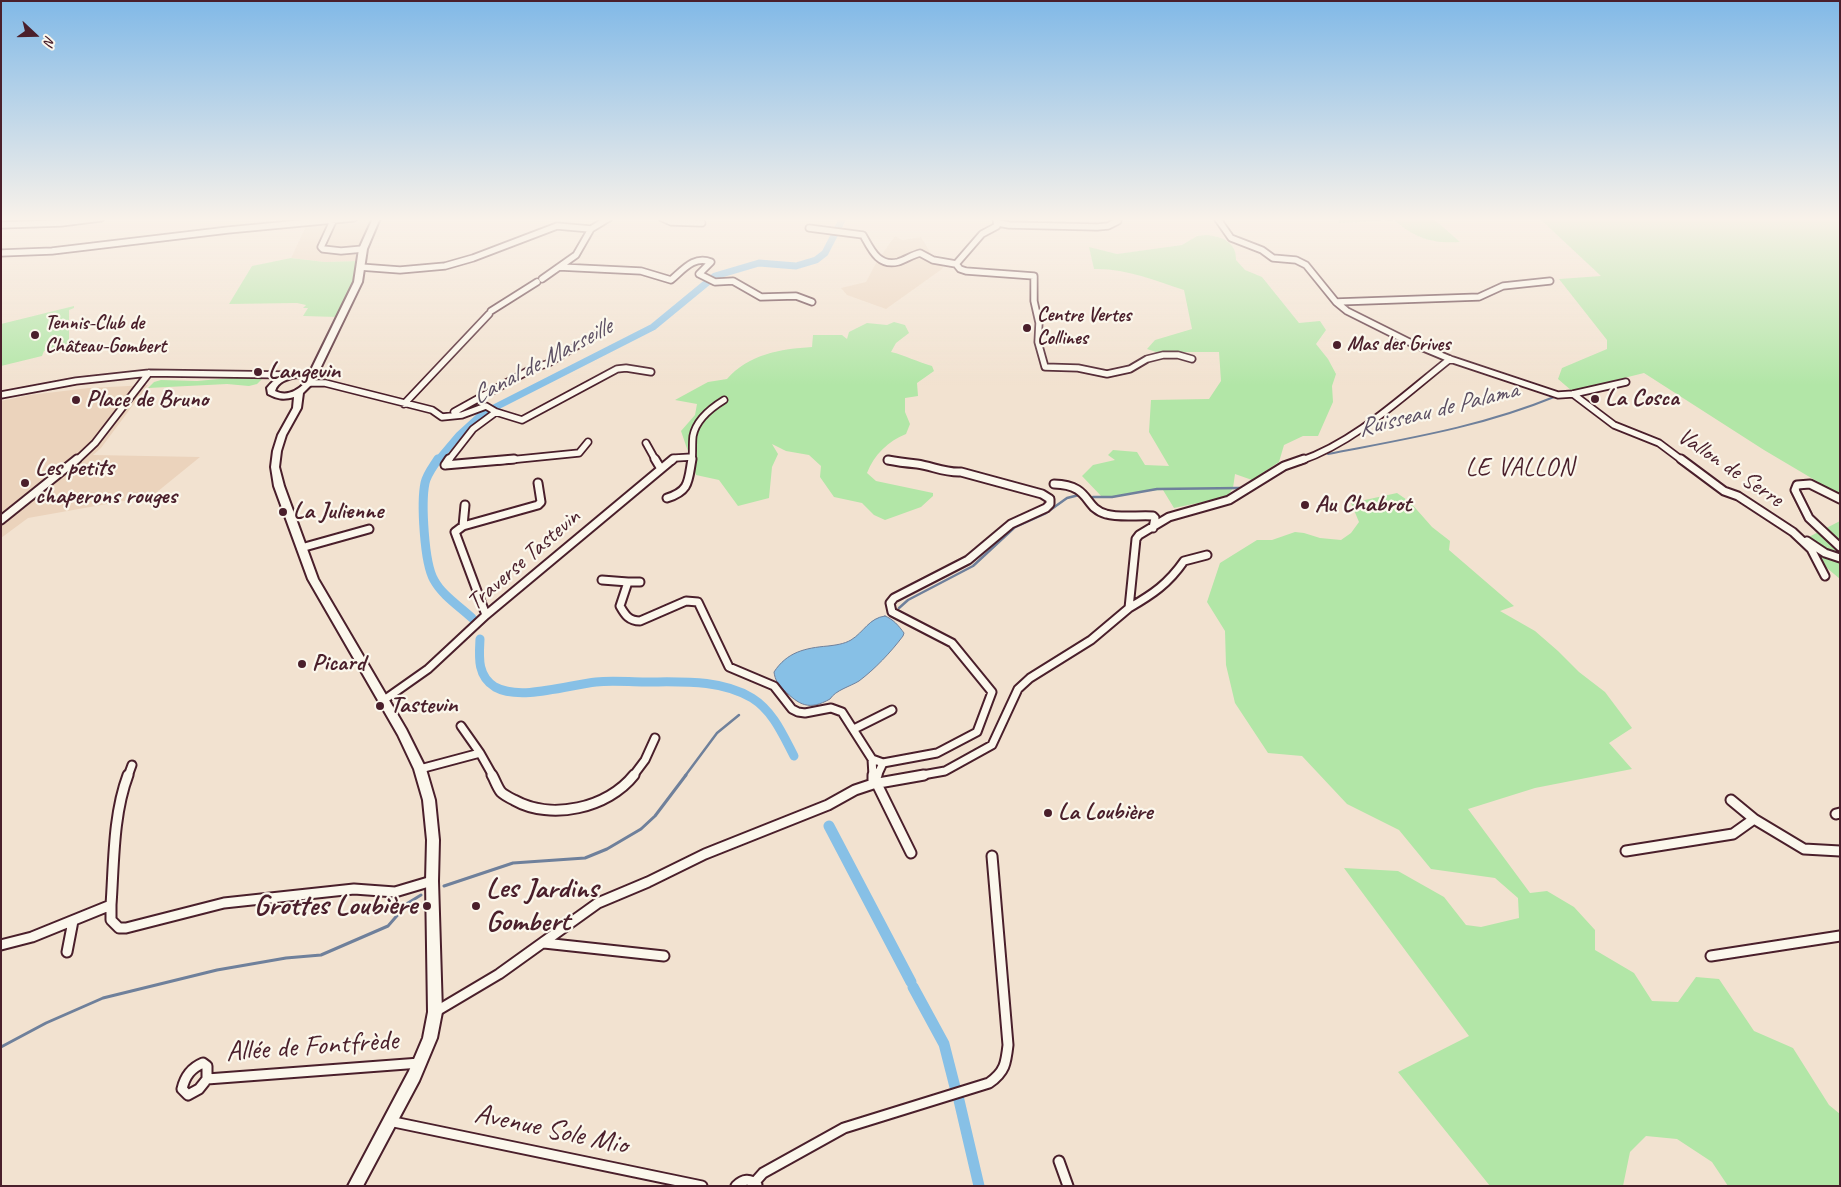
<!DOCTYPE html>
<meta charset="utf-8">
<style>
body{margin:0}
#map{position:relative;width:1841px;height:1187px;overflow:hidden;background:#f2e2d0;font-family:Caveat,sans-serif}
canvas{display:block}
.frame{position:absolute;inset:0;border:2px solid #4a1f2b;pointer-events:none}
.north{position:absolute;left:10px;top:10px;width:50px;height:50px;-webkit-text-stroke:4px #fbf7ec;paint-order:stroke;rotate:111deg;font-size:14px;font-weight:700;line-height:20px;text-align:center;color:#4a1f2b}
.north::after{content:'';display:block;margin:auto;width:18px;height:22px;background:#4a1f2b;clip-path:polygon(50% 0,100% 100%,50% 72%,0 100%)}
</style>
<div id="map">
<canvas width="1841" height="1187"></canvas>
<div class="frame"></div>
<div class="north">N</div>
</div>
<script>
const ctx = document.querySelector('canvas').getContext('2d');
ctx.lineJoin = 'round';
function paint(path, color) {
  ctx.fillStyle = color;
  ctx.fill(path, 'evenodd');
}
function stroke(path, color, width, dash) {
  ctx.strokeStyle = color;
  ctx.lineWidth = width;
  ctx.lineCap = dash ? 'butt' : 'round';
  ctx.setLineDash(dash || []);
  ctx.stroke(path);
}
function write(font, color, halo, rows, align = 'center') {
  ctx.font = font + ' Caveat,sans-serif';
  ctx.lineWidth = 4.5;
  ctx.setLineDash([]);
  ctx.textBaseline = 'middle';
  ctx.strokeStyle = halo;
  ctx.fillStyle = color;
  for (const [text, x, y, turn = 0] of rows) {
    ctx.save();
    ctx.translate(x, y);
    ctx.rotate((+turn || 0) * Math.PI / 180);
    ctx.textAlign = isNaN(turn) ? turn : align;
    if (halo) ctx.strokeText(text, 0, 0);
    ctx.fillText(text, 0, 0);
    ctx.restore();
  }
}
const built = new Path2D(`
 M 369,218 L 372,219 L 358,249 L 357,261 L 325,262 L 291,258 L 306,226 Z
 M 895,236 L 902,240 L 921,237 L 933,257 L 946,261 L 942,269 L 886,309 L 847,295 L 841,288 L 866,282 L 877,261 Z
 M 148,385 L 101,448 L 93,455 L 200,457 L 152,496 L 28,518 L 1,538 L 1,401 L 30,395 L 89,388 Z`);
const green = new Path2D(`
 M 1338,218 L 1840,218 L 1840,495 L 1764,450 L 1644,373 L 1572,391 L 1558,379 L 1562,368 L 1607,349 L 1607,340 L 1559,279 L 1601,276 L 1540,219 L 1434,219 L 1460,242 C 1432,244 1415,238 1394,220 L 1339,223 Z
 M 1206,235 C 1222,236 1237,243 1236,260 L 1245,270 L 1262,277 L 1299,323 L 1320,321 L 1326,330 L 1316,344 L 1328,359 L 1336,374 L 1332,386 L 1333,402 L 1318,436 L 1303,436 L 1284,445 L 1279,462 L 1252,480 L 1235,474 L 1233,488 L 1227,497 L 1174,508 L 1163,490 L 1142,491 L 1103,498 L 1082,476 L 1093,465 L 1115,460 L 1108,455 L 1113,450 L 1137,452 L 1145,465 L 1169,466 L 1149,432 L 1151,400 L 1209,399 L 1221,381 L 1219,352 L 1156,352 L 1147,349 L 1155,340 L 1192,329 L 1184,290 C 1154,280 1125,268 1094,269 L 1089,247 L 1117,254 L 1182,245 L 1197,236 Z
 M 291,258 L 325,262 L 357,261 L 353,283 L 337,317 L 303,316 L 308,308 L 303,308 L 306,305 L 297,303 L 229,304 L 252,266 Z
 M 74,306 L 74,308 L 69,310 L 69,344 L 44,351 L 42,356 L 1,366 L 1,324 Z
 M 894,322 L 905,325 L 909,333 L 896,343 L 891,352 C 905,355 917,362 932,366 L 934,371 L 917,383 L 918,396 L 905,398 L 905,412 L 910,424 L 906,434 C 888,441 874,455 867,473 L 876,481 L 933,493 L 933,496 L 921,507 L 885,520 L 874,515 L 862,503 L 834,497 L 820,477 L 821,466 L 809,455 L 786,451 L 772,444 L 778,454 L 772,467 L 769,498 L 738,506 L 719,480 L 696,475 L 681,431 L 695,415 L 697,404 L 675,400 L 708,382 L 727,379 C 749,354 780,349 812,347 L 813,335 L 842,335 L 847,339 L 849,332 L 867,323 L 887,325 Z
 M 241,377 L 263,378 L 257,384 L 249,386 L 227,384 L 148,388 L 154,382 L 161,380 L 197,381 Z
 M 1397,493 L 1410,502 L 1432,527 L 1450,541 L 1449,550 L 1514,606 L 1500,611 L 1535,631 L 1558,651 L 1579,672 L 1605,692 L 1632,728 L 1609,743 L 1632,769 L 1535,788 L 1468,809 L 1530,893 L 1547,891 L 1574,907 L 1595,930 L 1595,950 L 1634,973 L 1652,1001 L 1678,1002 L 1696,977 L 1719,979 L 1754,1031 L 1793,1048 L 1829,1105 L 1840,1114 L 1840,1186 L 1728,1186 L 1712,1162 L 1677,1139 L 1646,1136 L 1630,1152 L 1623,1186 L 1490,1186 L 1398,1072 L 1469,1036 L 1344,868 L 1398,871 L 1444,897 L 1466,925 L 1481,927 L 1519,918 L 1518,898 L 1495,878 L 1431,869 L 1399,830 L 1347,804 L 1302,756 L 1268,753 L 1235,703 L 1226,665 L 1225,631 L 1207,602 L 1220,563 L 1257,540 L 1272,540 L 1295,532 L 1304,533 L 1320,538 L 1341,540 L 1351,533 L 1359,522 L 1351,503 Z
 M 1840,521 L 1840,579 L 1797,543 Z`);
const water = new Path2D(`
 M 885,616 C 893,619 899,626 904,633 L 903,636 C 891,652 875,669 859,681 C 849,687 836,690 830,699 C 809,711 799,705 784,690 C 778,684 775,680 774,672 C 787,652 805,648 828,646 C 836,645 844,644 851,640 C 864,632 869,618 885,616 Z`);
const streamFar2 = new Path2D(`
 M 1328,454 C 1405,439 1481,427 1554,397`);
const streamFar1 = new Path2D(`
 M 1093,497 L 1112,497 L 1157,489 L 1240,488
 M 899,608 L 908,600 L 973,566 L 1015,527 L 1046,513 L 1067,498 L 1079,495
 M 685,776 L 717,733 L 739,715`);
const stream = new Path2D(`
 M 444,886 L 513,863 L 585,858 L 607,849 L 641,829 L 655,816 L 686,775
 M 1,1047 L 46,1023 L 103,998 L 217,970 L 286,958 L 321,955 L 388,926 L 408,903 L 421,895`);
const canalFar2 = new Path2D(`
 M 437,461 L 459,435 L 482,414 L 653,327 L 715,276 L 759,263 L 796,266 L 816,260 L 825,253 L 843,218`);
const canalFar1 = new Path2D(`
 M 438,459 C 433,467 427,474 425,483 C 421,502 424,563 434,580 C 442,595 459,606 472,618
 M 480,639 C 479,657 477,676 495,687 C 520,701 568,685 596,682 C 612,680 629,682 645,682 C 681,682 720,679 752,698 C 773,711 783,735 794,756`);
const canal = new Path2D(`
 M 829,826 L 911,982
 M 913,987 L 944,1044 L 956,1091
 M 958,1096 L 979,1186`);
const streetFar2 = new Path2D(`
 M 662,218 L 671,222 L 702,223
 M 996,218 L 997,226 L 982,234 L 956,264 L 960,269 L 966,271 L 1034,276 L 1034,301 L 1039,323 L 1038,342 L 1045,367 L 1078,368 L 1107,374 L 1130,369 L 1147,359 L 1163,355 L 1178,355 L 1192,359
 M 1217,218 L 1231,238 L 1262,250 L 1273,258 L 1296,260 L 1306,265 L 1336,302 L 1347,311 L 1409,342 L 1450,359 L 1558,395 L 1573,394 L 1626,382
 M 333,221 L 321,247 L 323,249 L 341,251 L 363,249
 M 998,223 L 1009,225 L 1097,227 L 1108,226 L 1118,221
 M 1,225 L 61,223 L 101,218
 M 809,228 L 863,235 C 871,249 878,267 898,262 C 905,260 912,255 920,253 L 933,260 L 956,264
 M 591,229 L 609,218
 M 1,253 L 52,251 L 228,230 L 354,218
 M 360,267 L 400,270 L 445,266 L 473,258 L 557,226 L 591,229 L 576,255 L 542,279
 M 559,267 L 641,271 L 671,280 C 683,270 694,255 711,262 L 699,274 L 715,282 L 733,281 L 761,297 L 796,296 L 812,302
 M 1336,302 L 1479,297 L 1503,286 L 1550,281
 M 491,311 L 537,282
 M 309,383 L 325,383 L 432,410 L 442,417 L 462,415 L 486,406 L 496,412 L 522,420 L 617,369 L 626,368 L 651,372
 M 1573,394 L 1614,425 L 1659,443 L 1683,461
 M 1,395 L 76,381 L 149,373 L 288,375
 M 404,404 L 489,314
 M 454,412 L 535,367 L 547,364 L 603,330
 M 646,443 L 656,461
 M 888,460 L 891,461
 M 76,461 L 95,443 L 149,373
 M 448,461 L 473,429 L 496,412
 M 499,461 L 579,453 L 588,442
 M 672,461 L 675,458 L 692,457
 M 692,461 C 693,452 692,444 693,436 C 696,420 711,408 724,400
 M 1300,461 C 1356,442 1404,395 1450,359`);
const streetFar1 = new Path2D(`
 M 655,459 L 661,469
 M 1681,459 L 1724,491 L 1738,496 L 1793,532 L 1811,549 L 1825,576
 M 445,465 L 514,459
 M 445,465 L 449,459
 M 1054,484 C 1092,485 1083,508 1106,514 C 1120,518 1138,515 1153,516 L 1155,518 L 1153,528
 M 667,498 C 690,491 688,481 692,459
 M 1840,499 L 1810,484 L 1797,485 L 1795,490 L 1809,518 L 1840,547
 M 1,520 L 77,459
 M 463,526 L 465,505
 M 1807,541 L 1825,553 L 1840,558
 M 301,548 L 369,529
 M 602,580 L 628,582 L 620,606 C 625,615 629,621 640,621 L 686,601 L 698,602 L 729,667 L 774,686 L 792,709 L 798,712 L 805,713 L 831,708 L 842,712 L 872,759 L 883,763 L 937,753 L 977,732 L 992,692 L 952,643 L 892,612 L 890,603 L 894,598 L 968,560 L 1011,524 L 1046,508 L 1050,504 L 1050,499 L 1042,494 L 961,472 C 945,473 932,466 917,464 C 907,463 898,462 888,460
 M 628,582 L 640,582
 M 1129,608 C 1153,594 1168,584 1184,561 L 1207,555
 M 486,615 L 455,532 L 463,526 L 538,505 L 541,502 L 538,483
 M 384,700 L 428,669 L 486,615 L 673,459
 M 461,726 L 480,753 L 493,776
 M 854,729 L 892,710
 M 872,759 L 873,776
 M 420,769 L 480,753
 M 128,776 L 132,765
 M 633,776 L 645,760 L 655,738
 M 877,776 L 883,763
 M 917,776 L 945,771 L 992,745 L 1018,689 L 1030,678 L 1091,640 L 1129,608 L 1136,539 L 1139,535 L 1169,517 L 1229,500 L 1284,466 L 1304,459`);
const street = new Path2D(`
 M 492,775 C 495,780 497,787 501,792 C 504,795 510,798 514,800 C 551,821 608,808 634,775
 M 873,775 L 873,784
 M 874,782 L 877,775
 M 877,784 L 911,853
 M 1731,800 L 1754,819
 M 1836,814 L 1840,813
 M 1626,851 L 1733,834 L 1754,819 L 1804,849 L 1840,851
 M 111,905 C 114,862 113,815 128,775
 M 544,943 L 664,956
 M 1,945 L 32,937 L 111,905 L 111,920 L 119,928 L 126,928 L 224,903 L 354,889 L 395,892 L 432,881
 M 67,952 L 73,921
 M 1711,956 L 1840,936
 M 435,1012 L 499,974 L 598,903 L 648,882 L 705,854 L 828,805 L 855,790 L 873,784 L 924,775
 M 203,1063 L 207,1066 L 207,1079 L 199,1089 L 188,1095 L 182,1089 C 185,1076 191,1068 203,1063 Z
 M 207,1079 L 420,1063
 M 389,1121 L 702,1186
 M 1059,1161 L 1068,1186
 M 755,1182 L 763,1173 L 844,1128 L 989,1083 C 1005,1072 1006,1063 1008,1045 L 992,856
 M 736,1186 C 743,1179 750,1178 757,1185`);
const secondary = new Path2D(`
 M 373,218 L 380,218 L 367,249 L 362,282 L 318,373 L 313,379 L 313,383 L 303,393 L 301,408 L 286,435 L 281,451 L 279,467 L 284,486 L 318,579 L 406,729 L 426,769 L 435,800 L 439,840 L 438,881 L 442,1012 L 437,1038 L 419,1081 L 363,1186 L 348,1186 L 409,1071 L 423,1038 L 428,1012 L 426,881 L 427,840 L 423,800 L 414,769 L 398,735 L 308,579 L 274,486 L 271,467 L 273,451 L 278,435 L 293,408 L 294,397 C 284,400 277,399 268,394 L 267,388 C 276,376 294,367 308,375 L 310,372 L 354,282 L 359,249 ZM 299,377 L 305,380 L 305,383 C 297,391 286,397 275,391 C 278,381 289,378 299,377 Z`);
const markers = [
 [1027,328,5,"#4a1f2b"],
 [35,335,5,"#4a1f2b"],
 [1337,345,5,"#4a1f2b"],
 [258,372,5,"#4a1f2b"],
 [1595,399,5,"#4a1f2b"],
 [76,400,5,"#4a1f2b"],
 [25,483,5,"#4a1f2b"],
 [1305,505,5,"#4a1f2b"],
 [283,512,5,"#4a1f2b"],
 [302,664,5,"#4a1f2b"],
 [380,706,5,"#4a1f2b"],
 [1048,813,5,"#4a1f2b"],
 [427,906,5,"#4a1f2b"],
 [476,906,5,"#4a1f2b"]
];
const farPoinames = [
 ["Centre Vertes",1037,316],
 ["Collines",1037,339],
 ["Tennis-Club de",45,324],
 ["Château-Gombert",45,347],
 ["Mas des Grives",1347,345]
];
const poiNames = [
 ["Langevin",268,372],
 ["La Cosca",1605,399],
 ["Place de Bruno",86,400],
 ["Les petits",35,469],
 ["chaperons rouges",35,497],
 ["Au Chabrot",1315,505],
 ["La Julienne",293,512],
 ["Picard",312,664],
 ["Tastevin",390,706],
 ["La Loubière",1058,813]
];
const streetNames = [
 ["Vallon de Serre",1730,468,34],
 ["Traverse Tastevin",524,560,-41]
];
const waterNames = [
 ["Canal de Marseille",542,362,-28],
 ["Ruisseau de Palama",1438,410,-14]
];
const neighbourhoodNames = [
 ["LE VALLON",1520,468]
];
const nearPoinames = [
 ["Les Jardins",486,889],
 ["Gombert",486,922],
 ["Grottes Loubière",417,906,"right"]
];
const nearStreetnames = [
 ["Allée de Fontfrède",312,1047,-4],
 ["Avenue Sole Mio",551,1130,12]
];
paint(built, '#ebd3bc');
paint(green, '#b2e6a7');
paint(water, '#87c0e6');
stroke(water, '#6f809b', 1);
stroke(streamFar2, '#6f809b', 2);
stroke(streamFar1, '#6f809b', 2.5);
stroke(stream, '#6f809b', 3);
stroke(canalFar2, '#87c0e6', 7);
stroke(canalFar1, '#87c0e6', 9);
stroke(canal, '#87c0e6', 11);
stroke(streetFar2, '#4a1f2b', 9);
stroke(streetFar1, '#4a1f2b', 11);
stroke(street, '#4a1f2b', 13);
stroke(secondary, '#4a1f2b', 4);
stroke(streetFar2, '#fbf7ec', 5.5);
stroke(streetFar1, '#fbf7ec', 7);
stroke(street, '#fbf7ec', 9);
paint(secondary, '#fbf7ec');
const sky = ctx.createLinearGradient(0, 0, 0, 385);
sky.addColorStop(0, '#81b9e7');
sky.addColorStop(0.57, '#f9f2ea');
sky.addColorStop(1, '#f9f2ea00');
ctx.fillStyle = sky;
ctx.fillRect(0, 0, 1841, 385);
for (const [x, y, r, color] of markers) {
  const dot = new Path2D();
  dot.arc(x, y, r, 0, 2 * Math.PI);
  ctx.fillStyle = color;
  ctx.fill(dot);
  stroke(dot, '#fbf7ec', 2);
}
write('bold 20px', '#4a1f2b', '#fbf7ec', farPoinames, 'left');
write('bold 24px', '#4a1f2b', '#fbf7ec', poiNames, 'left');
write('24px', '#4a1f2b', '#fbf7ec', streetNames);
write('italic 25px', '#5c4f63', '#fbf7ec', waterNames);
ctx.letterSpacing = '1px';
write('25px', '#4a1f2b', '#fbf7ec', neighbourhoodNames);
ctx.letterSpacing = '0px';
write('bold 29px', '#4a1f2b', '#fbf7ec', nearPoinames, 'left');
write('29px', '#4a1f2b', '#fbf7ec', nearStreetnames);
</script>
